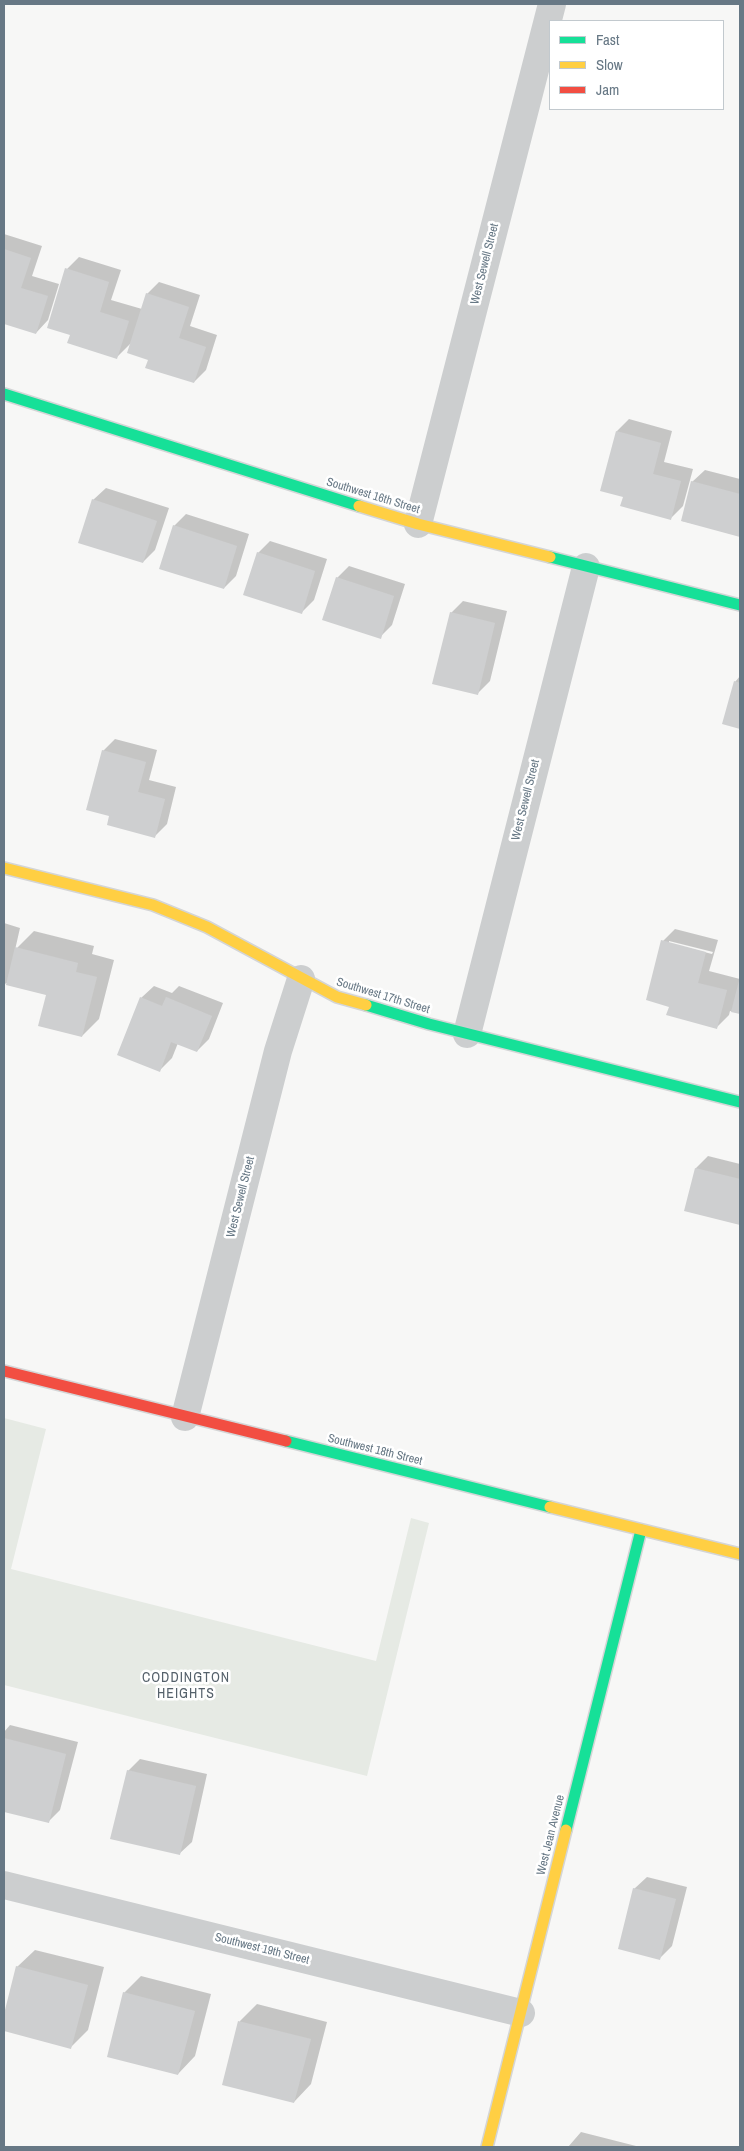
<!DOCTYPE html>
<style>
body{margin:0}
#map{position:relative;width:744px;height:2151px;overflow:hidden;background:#f7f7f6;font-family:"Archivo Narrow",sans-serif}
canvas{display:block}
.frame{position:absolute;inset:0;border:5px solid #677885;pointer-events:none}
.legend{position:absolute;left:549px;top:20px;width:175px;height:90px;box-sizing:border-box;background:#fff;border:1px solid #c2c9ce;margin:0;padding:6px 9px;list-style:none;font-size:15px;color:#677885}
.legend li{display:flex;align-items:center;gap:10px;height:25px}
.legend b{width:25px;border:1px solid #c2c9ce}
</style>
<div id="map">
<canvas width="744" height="2151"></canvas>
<div class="frame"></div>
<ul class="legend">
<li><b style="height:6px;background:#16e098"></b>Fast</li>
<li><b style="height:6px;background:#ffcf43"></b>Slow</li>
<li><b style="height:6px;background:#f24e42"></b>Jam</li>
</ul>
</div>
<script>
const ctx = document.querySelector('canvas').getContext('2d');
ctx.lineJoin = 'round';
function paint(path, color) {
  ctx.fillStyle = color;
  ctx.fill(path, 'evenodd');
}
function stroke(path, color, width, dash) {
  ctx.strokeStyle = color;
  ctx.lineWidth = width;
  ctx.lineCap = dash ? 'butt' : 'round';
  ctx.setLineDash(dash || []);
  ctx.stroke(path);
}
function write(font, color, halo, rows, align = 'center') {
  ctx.font = font + ' "Archivo Narrow",sans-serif';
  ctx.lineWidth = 5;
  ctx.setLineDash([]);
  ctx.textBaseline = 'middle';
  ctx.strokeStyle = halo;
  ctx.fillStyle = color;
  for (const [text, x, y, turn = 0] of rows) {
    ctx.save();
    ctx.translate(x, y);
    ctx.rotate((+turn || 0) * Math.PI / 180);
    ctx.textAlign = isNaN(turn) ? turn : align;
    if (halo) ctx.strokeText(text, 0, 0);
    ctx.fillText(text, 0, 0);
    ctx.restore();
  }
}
const green = new Path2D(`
 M 4,1418 L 46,1429 L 11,1569 L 376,1661 L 411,1518 L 429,1523 L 367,1776 L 4,1685 Z`);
const shadow = new Path2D(`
 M 4,234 L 42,246 L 32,276 L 59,284 L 48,320 L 36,333 L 4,323 Z
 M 79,257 L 121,270 L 111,300 L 142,309 L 147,294 L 159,282 L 200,295 L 190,326 L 217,335 L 206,370 L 194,382 L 150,359 L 131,343 L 117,357 L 71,334 L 67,269 Z
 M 629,419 L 672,431 L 664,462 L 693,469 L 683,506 L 671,518 L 625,496 L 617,431 Z
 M 705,470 L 740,479 L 740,535 L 682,521 L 692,482 Z
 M 106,488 L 169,508 L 155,550 L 143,562 L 93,500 Z
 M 186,514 L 249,534 L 236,576 L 224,588 L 174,526 Z
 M 270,541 L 327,559 L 314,600 L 302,612 L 258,553 Z
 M 349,566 L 405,584 L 392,625 L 380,637 L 337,578 Z
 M 463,601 L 507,611 L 490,681 L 478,693 L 451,613 Z
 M 740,676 L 740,727 L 724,723 L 735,682 Z
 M 115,739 L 157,750 L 149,780 L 176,787 L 167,824 L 155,836 L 110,815 L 103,751 Z
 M 4,923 L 20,928 L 15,950 L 34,931 L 94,946 L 92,954 L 114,960 L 99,1019 L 82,1036 L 48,994 L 6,983 L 4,986 Z
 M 675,929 L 718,940 L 709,971 L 740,979 L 740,1013 L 730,1011 L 729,1015 L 717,1027 L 671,1006 L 663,941 ZM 669,941 L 713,952 L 712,954 L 669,943 Z
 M 154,986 L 172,993 L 179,986 L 223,1003 L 209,1039 L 197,1051 L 178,1043 L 172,1058 L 160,1070 L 141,998 Z
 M 708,1156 L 740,1164 L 740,1224 L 686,1210 L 696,1168 Z
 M 10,1725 L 78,1742 L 60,1810 L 48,1822 L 4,1810 L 4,1732 Z
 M 140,1759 L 207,1774 L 192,1842 L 179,1854 L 128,1771 Z
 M 647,1877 L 687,1887 L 672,1946 L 660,1958 L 634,1889 Z
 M 35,1950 L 104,1967 L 88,2030 L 71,2047 L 4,2030 L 4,2019 L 17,1967 Z
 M 141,1976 L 211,1994 L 195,2056 L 178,2074 L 124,1993 Z
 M 257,2004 L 327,2022 L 311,2084 L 294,2102 L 224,2084 L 240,2021 Z
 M 581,2132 L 640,2147 L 568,2147 Z`);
const building = new Path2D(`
 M 4,249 L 31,258 L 21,288 L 48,296 L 36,334 L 4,324 Z
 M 65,268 L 109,282 L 100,312 L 129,321 L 117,359 L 67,343 L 70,335 L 47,328 Z
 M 146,293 L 189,307 L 179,338 L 206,347 L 194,383 L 145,368 L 148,360 L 127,353 Z
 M 616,431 L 661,443 L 653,474 L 681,481 L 671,520 L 620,506 L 623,497 L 600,491 Z
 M 691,481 L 740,494 L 740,537 L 681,521 Z
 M 92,499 L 157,521 L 143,563 L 78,543 Z
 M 173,525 L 237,546 L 224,589 L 159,569 Z
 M 257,552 L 315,571 L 302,614 L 243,595 Z
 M 336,577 L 394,596 L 381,639 L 322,620 Z
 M 450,612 L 495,623 L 478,695 L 432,684 Z
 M 734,681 L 740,683 L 740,729 L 722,724 Z
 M 102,750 L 146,762 L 138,792 L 165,799 L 155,838 L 107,825 L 109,816 L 86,810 Z
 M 661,940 L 706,952 L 698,983 L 727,990 L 717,1029 L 666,1015 L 669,1007 L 646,1000 Z
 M 15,947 L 78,963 L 76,972 L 97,977 L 82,1037 L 38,1026 L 46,995 L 6,985 Z
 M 740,977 L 740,1014 L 731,1012 Z
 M 140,997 L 162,1006 L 166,997 L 212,1016 L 197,1052 L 171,1042 L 160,1072 L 117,1055 Z
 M 695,1168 L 740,1179 L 740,1225 L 684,1211 Z
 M 4,1738 L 66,1754 L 49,1823 L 4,1812 Z
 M 127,1770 L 196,1786 L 180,1855 L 110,1839 Z
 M 633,1888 L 676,1899 L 660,1960 L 618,1949 Z
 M 16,1966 L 88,1985 L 71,2049 L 4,2031 L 4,2014 Z
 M 123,1992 L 195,2011 L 178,2075 L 107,2057 Z
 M 238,2021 L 311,2039 L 294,2103 L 222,2085 Z`);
const street = new Path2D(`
 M 418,524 L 552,4
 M 467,1034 L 586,567
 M 185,1417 L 278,1051 L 301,979
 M 4,1885 L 521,2013`);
const fast = new Path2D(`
 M 4,394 L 359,506
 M 550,557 L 740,605
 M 366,1005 L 429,1024 L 740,1102
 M 286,1441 L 550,1507
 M 566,1830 L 641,1530`);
const slow = new Path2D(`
 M 359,506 L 418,524 L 550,557
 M 4,868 L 153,905 L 207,927 L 337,997 L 366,1005
 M 550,1507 L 740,1554
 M 487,2147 L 566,1830`);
const jam = new Path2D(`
 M 4,1371 L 286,1441`);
const streetNames = [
 ["West Sewell Street",485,264,-76],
 ["Southwest 16th Street",373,496,17],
 ["West Sewell Street",526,800,-76],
 ["Southwest 17th Street",383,996,17],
 ["West Sewell Street",241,1197,-76],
 ["Southwest 18th Street",375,1450,14],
 ["West Jean Avenue",551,1835,-76],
 ["Southwest 19th Street",262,1949,14]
];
const neighbourhoodNames = [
 ["CODDINGTON",186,1678],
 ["HEIGHTS",186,1694]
];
paint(green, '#e6eae4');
paint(shadow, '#0003');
paint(building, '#cecfd0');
stroke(fast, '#d4d5d6', 14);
stroke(slow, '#d4d5d6', 14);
stroke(jam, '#d4d5d6', 14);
stroke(street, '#cccecf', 28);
stroke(fast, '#16e098', 11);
stroke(slow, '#ffcf43', 11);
stroke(jam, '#f24e42', 11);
write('12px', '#677885', '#fff', streetNames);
ctx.letterSpacing = '1px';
write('14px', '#55616b', '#fff', neighbourhoodNames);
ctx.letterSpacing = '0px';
</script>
